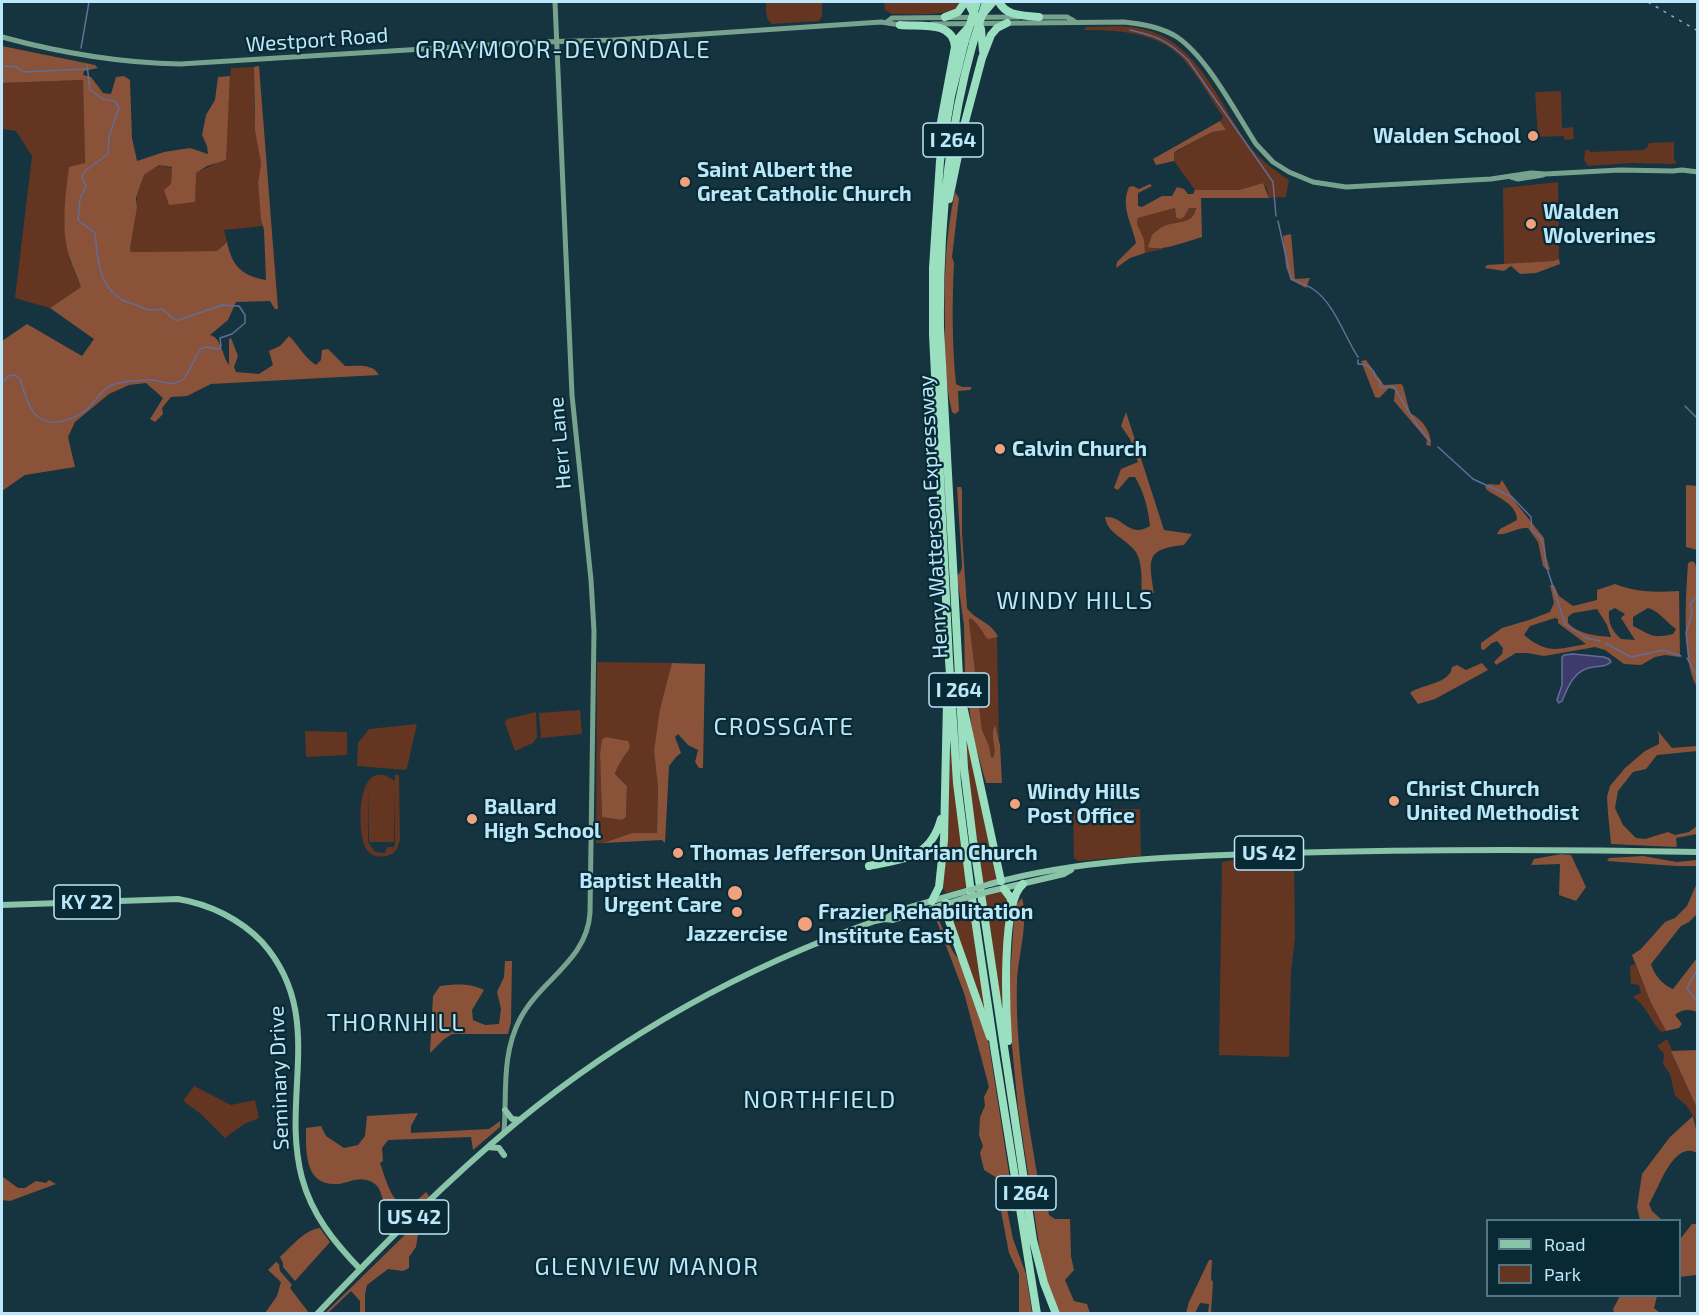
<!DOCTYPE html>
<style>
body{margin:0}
#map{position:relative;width:1699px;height:1315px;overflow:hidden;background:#15343f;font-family:"Exo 2",sans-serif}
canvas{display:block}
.frame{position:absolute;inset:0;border:3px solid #bae7f9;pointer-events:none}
.legend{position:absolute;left:1486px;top:1219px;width:195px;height:78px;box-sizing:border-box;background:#092a35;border:2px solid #507683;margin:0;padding:8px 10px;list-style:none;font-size:18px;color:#bae7f9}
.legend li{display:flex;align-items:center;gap:12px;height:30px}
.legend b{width:30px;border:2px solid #507683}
</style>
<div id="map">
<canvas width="1699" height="1315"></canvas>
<div class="frame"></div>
<ul class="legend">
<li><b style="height:8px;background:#89c3a8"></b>Road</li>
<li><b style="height:16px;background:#643521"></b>Park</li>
</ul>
</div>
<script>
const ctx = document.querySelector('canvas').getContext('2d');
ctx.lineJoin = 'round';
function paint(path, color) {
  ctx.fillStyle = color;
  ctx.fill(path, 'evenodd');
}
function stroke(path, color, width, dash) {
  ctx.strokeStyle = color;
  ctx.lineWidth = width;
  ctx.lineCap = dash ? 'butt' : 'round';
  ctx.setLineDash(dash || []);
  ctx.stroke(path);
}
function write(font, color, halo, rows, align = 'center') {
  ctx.font = font + ' "Exo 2",sans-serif';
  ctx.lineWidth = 4.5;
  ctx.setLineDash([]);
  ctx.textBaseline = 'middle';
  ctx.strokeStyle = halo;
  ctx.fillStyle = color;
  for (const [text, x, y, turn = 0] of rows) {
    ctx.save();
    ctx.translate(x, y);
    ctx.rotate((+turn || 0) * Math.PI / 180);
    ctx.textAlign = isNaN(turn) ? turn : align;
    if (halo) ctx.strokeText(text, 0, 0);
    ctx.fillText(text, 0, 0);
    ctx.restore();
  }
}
const green = new Path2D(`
 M 766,2 L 822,2 L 822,16 L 819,21 L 772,24 C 765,19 766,10 766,2 Z
 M 884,2 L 962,2 C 952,19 911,13 892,14 L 885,10 Z
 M 1087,27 C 1104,27 1121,25 1138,28 C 1197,39 1217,100 1248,144 C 1259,159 1274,170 1289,180 L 1286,197 L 1269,198 L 1267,189 L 1263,183 L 1239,190 L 1195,190 L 1174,161 L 1174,153 L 1212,132 L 1226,130 L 1220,121 L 1223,117 C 1210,98 1199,77 1183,59 C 1159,32 1117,30 1083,30 Z
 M 254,67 L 254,112 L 261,163 L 258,182 L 263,226 L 224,230 L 227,242 L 217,251 L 131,252 L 130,248 L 137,208 L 137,196 L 144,175 L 159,165 L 172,168 L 171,184 L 215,164 L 228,107 L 231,68 Z
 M 83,80 L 85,163 L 64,218 L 66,243 L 70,261 L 81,287 L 50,308 L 15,298 L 32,156 L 16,131 L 2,129 L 2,83 Z
 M 1561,91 L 1562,128 L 1573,127 L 1574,139 L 1565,140 L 1563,136 L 1538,137 L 1535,92 Z
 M 1674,142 L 1674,160 L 1677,162 L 1674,164 L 1631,163 L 1588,166 L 1584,160 L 1585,150 L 1589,150 L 1590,152 L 1643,150 L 1647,148 L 1649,143 Z
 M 1558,182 L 1559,259 L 1553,261 L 1504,265 L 1503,188 Z
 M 1192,207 L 1196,209 C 1191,223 1178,223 1164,226 L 1154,249 L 1163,247 L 1163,249 L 1145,253 L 1143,240 L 1137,224 L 1138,218 L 1175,208 L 1176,217 L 1184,217 L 1189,208 Z
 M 971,618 L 977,623 L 983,634 L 997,637 L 999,742 L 995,726 C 993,737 997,748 993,758 L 991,758 L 989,746 L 982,730 L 969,621 Z
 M 597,662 L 672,663 L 654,751 L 658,788 L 657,834 L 632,833 L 603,843 L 596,843 ZM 606,737 L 628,741 L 626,755 L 618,764 L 615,774 L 627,786 L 626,817 L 622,820 L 602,817 L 600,754 Z
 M 580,710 L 582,734 L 541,738 L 539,713 Z
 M 536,712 L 537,737 L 533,743 L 515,751 L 505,723 L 507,719 Z
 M 965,722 L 996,877 L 996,880 L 983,884 L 970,792 Z
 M 417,724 L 407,768 L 405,770 L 357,766 L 358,743 L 369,729 Z
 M 305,731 L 347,732 L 347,755 L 306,757 Z
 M 950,746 L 968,887 L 946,893 L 943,889 L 948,829 Z
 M 395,774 L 399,775 L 400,840 L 397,849 L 392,854 C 383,858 373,858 367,850 C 356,836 355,751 395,781 ZM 368,790 L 369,842 L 394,842 L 394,790 L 395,842 L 394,847 L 387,847 L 385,853 L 375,852 L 368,842 Z
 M 1140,809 L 1141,856 L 1078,861 L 1074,858 L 1073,810 Z
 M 1294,856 L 1295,937 L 1291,972 L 1289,1057 L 1219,1055 L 1222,862 L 1246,858 Z
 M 1004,891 L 1009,905 L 1004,1020 L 985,896 Z
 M 970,899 L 989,1026 L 948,907 Z
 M 1635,964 L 1650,1001 L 1666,1031 L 1661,1032 C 1651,1022 1646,1005 1634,998 L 1634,996 L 1641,993 L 1639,985 L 1631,984 L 1630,966 Z
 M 1667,1039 L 1697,1108 L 1697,1133 L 1695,1119 L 1686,1105 L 1675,1096 L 1670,1074 L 1663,1064 L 1664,1054 L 1657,1046 Z
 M 194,1086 L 231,1105 L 255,1100 L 259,1118 L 244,1124 L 225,1138 L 201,1114 L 183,1101 Z`);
const forest = new Path2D(`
 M 2,46 L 95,65 L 98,68 L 84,71 L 83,75 L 91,77 L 103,93 L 111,94 L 116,77 L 124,76 L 130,80 L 132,138 L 137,161 L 164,152 L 190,148 L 208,154 L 207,146 L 202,135 L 206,115 L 215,100 L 218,77 L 230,76 L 226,160 L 207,166 L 196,173 L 195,202 L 169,205 L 164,190 L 171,184 L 172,167 L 159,165 L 144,175 L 136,198 L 137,208 L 130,248 L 131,252 L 217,251 L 227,242 C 232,266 242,276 266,280 L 264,230 L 261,219 L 258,182 L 261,163 L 255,130 L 254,67 L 259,66 L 278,309 L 275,309 L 270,301 L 236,302 L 228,320 L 210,335 C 222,338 222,356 229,365 L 229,339 L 231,338 L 238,356 L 234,367 L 236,372 L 259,374 L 273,365 L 269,351 L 280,346 L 289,336 C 299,346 305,358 316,365 L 321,360 L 322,350 L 328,349 L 345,366 C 356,366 373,363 379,375 L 211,384 L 187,396 L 171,397 L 162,408 L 163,414 L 155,422 L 150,419 L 163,398 L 146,383 L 129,385 L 109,394 L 75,422 L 68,437 L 75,467 L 25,475 L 2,491 L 2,341 L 27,324 L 82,356 L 94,339 L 50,308 L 81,287 C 76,273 68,258 66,243 C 62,218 66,192 69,167 L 85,163 L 83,80 L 2,83 Z
 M 1220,121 L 1226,130 L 1212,132 L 1176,151 L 1174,153 L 1174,161 L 1156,165 L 1153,159 Z
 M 1263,183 L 1269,198 L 1201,198 L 1202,237 C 1187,241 1163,252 1148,247 L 1152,235 C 1155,232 1160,228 1164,226 C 1176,221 1193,225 1196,208 L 1189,208 L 1184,217 L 1179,219 L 1176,217 L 1175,208 L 1138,218 L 1137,224 L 1144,240 L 1145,253 L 1130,258 L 1116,268 L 1117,262 L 1136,243 C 1132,223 1120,207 1129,187 L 1133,186 L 1139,189 L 1150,184 L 1152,186 L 1138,193 L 1138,206 L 1142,207 L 1162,196 L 1172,196 L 1177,187 L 1184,189 L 1188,194 L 1193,194 L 1195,190 L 1239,190 Z
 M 955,192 L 959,198 L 952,257 L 954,263 C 952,303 952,344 956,384 L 962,387 L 972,387 L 970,390 L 958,391 L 959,411 L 955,414 L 952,412 C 945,384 945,355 945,325 C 944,281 945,236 955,192 Z
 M 1291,234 L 1295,279 L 1310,278 L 1306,288 L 1291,280 L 1286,267 L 1283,236 Z
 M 1559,259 L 1560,264 L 1536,273 L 1520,274 L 1511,266 L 1504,271 L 1485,268 L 1487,265 L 1553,261 Z
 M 1366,360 L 1384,385 L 1401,384 L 1403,386 L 1410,413 C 1423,420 1431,431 1431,446 L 1426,445 L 1427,440 L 1394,401 L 1395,390 L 1389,388 L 1379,398 L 1375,397 L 1361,361 Z
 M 1126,412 L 1164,530 L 1192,534 L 1184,545 C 1145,549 1149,559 1154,593 L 1142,595 C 1141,582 1143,563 1136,552 C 1127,539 1107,534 1105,517 C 1123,515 1129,539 1150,526 C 1148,508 1144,492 1135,477 L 1129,477 L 1118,490 L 1114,488 L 1121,469 L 1138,462 L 1130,439 L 1121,426 Z
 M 1502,480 L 1516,503 L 1544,538 L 1546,556 L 1550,570 L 1546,569 L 1543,566 L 1538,542 L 1528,528 C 1516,527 1507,536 1497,534 L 1500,529 L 1517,520 C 1517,504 1498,498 1487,490 L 1485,486 L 1489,484 L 1499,485 Z
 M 1686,485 L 1697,486 L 1697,550 L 1686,547 Z
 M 957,487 L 961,487 L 962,491 L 962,533 L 967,608 C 975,620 993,623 998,637 L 988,639 C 981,632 979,623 970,618 L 969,621 L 982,730 L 989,746 L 991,757 L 993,758 C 998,747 989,736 995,725 L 1000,745 L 1002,783 L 986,783 L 973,737 L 965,676 L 964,625 L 957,576 L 961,571 L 962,566 Z
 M 1692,561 L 1695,563 L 1698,574 L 1697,687 C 1681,661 1686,594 1688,563 Z
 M 1615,584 C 1637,593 1656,592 1679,591 L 1680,657 L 1665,655 L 1655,657 L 1641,665 L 1624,664 L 1605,650 L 1595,647 L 1544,656 L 1527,653 L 1516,653 L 1496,665 L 1494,662 L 1502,654 L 1503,648 L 1497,641 L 1492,643 L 1484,650 L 1481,649 L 1481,643 L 1502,628 L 1529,620 L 1550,612 L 1554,603 L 1550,585 L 1554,585 L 1559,596 L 1573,606 L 1597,600 L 1597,590 ZM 1615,608 L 1625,614 L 1621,618 L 1635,640 L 1621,639 C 1612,631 1608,623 1609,611 ZM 1648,608 C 1659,611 1666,622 1676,629 L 1673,634 C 1652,639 1651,635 1633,626 L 1633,617 ZM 1597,609 L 1607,625 L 1611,637 C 1596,636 1578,634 1568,623 L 1568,617 L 1573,613 ZM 1555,618 L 1558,619 L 1558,623 L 1586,644 C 1558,649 1548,655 1524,635 L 1530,626 Z
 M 672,663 L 705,664 L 703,768 L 699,768 L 695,762 L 698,750 L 688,745 L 678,734 L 675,737 L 681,753 L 676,757 L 669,766 L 665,843 L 662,840 L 603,843 L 632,833 L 657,833 L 658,788 L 654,751 L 660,709 Z
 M 1482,663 L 1488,670 L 1435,699 L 1418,704 L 1410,693 C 1423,683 1449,685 1452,667 L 1457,665 L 1466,670 Z
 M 1657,730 L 1672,748 L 1697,746 L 1697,751 L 1657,755 L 1646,769 L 1633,772 L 1618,791 L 1615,808 L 1623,825 L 1636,838 L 1645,839 L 1668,832 L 1675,835 L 1689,832 L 1697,826 L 1697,834 L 1676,838 L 1677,846 L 1675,847 L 1611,844 L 1608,813 L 1607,797 L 1610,786 L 1625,768 L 1645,751 L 1659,744 L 1659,735 Z
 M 606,737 L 628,741 L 630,747 C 625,757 618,763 615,774 L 627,786 L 626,817 L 622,820 L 602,817 L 600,754 L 602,740 Z
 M 1561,854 L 1571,855 L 1586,887 L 1576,901 L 1559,895 L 1560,864 L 1531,865 L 1534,859 Z
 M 1643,856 L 1677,862 L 1697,860 L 1697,866 L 1676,866 L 1607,861 L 1609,858 Z
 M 1697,883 L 1697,914 L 1689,922 L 1681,926 L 1651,964 C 1654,975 1663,985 1673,989 L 1697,958 L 1697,1012 C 1690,1009 1681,1009 1675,1015 L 1682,1024 L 1679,1028 L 1666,1031 L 1650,1001 L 1632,955 L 1641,949 L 1665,922 L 1675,918 L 1687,906 Z
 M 1022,898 C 1029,922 1018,956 1017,981 C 1015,1048 1027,1114 1038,1179 L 1046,1183 L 1045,1190 L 1049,1215 L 1055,1219 L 1070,1219 L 1071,1256 L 1074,1270 L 1065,1280 L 1074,1301 L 1087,1304 L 1090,1313 L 1059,1313 L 1048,1285 L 1040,1251 L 1018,1108 L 1008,1005 L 1014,920 L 1013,908 Z
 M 934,914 L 936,914 C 944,929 948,947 959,960 L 983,1023 L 989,1045 L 1015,1212 L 1007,1209 L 1013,1239 L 1026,1274 L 1032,1313 L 1019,1313 L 1019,1274 L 1009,1253 L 1001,1211 L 997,1178 L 984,1170 L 980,1153 L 983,1146 L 979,1135 L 980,1117 L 985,1106 L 984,1097 L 989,1087 L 964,993 Z
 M 505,961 L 512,961 L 511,1022 L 508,1034 L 452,1034 L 443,1040 L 430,1053 L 433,996 L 440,986 C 455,984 471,983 484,990 L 472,1010 L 473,1020 L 485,1025 L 499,1024 L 501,1009 L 497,992 L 504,977 Z
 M 1697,1050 L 1698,1050 L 1697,1108 L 1671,1051 Z
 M 418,1113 L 411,1126 L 411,1133 L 489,1129 L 500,1121 L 500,1127 L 473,1150 L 471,1137 L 388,1140 L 382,1148 L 383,1161 L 380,1163 C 389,1188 396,1223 426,1192 L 429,1196 L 426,1201 L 405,1220 C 399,1215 390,1211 386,1205 C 380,1198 383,1188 372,1182 C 358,1175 350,1183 337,1184 C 304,1186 306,1151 306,1128 L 321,1126 L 326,1136 L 344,1148 L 358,1145 L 365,1136 L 367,1116 Z
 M 1693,1116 L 1697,1133 L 1697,1153 C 1673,1140 1659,1189 1649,1204 L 1652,1211 L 1662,1220 L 1640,1220 L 1637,1207 L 1642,1174 L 1670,1137 Z
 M 3,1177 L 18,1188 L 25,1188 L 36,1181 L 46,1183 L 49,1180 L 56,1184 L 10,1201 L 2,1200 Z
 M 1692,1224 L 1697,1224 L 1697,1275 L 1680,1277 L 1680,1237 L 1681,1238 Z
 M 414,1226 L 419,1228 L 416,1247 L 409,1257 L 409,1268 L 403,1271 L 388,1269 L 367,1285 L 365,1294 L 365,1313 L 360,1313 L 360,1301 L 351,1291 L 328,1313 L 325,1313 Z
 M 320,1228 L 330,1242 L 295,1281 L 283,1267 L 283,1263 L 280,1257 C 291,1247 304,1230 320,1228 Z
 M 1209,1260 L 1212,1260 L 1211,1279 L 1213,1282 L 1211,1313 L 1208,1313 L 1209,1304 L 1200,1303 L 1195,1313 L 1186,1313 L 1189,1302 Z
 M 276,1262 L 279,1264 L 280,1271 L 292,1285 L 290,1288 L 309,1313 L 265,1313 L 277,1296 L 281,1282 L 268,1270 Z
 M 1620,1296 L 1657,1296 L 1654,1308 L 1660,1313 L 1614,1313 L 1613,1309 Z`);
const water = new Path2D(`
 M 1573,654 L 1604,657 L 1609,659 L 1611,662 C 1606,667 1600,666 1593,667 C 1575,669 1568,686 1562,701 L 1559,703 L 1557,700 L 1562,685 L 1562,657 L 1564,655 Z`);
const stream = new Path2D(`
 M 1130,30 C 1157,36 1168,41 1188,60 L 1273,182 L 1276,216
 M 81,48 L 89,2
 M 2,66 L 17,67 L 23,72 L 86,69
 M 1278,221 L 1291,279 C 1298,282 1307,285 1313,289 C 1335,304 1344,336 1358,357
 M 1358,360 L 1358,364 L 1367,365 L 1374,372 L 1375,377 L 1380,381 L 1380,387 L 1394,387 L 1417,425 L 1430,441
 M 2,383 L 8,376 L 15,375 L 20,379 C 24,390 28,408 37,416 C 51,429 75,419 87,409 C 98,399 103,386 119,383 C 127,381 137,381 146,380 C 160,378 171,390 185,378 L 200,349 L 205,347 L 219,349 L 221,346 L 220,338 L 232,334 L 245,323 L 245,315 L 239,306 L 222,305 L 179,320 L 175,320 L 162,309 C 150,311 146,310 136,305 C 131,303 127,302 122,300 C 97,284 98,259 95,233 L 78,220 L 80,199 L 86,187 L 82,177 L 85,171 L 108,154 L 109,136 L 119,108 L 115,101 L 103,99 L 90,90 L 87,65
 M 1685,406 L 1698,419
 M 1438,447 L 1473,479 L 1512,497 L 1531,517 L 1532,530 L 1541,538 L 1544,547 L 1546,565 L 1565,624 L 1586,638 L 1600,641
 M 1605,643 L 1631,657 L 1663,650 L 1681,656
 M 1687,658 L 1698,678
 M 1689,659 L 1686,633 L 1692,613 L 1690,604 L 1697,596 L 1698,591
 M 1698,968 L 1687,988 L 1694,998 L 1698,999`);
const secondary = new Path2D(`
 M 1038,17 L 1067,17 L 1074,21
 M 887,22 L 892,18 L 1019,17
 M 932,24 L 1124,22 C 1142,24 1161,27 1177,37 C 1207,57 1236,113 1256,144 L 1273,162 L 1289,172 L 1313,182 L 1346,187 L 1491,179 L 1531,173 L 1545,174 L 1620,170 L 1673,171 L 1682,170 L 1698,172
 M 2,37 C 61,53 119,63 180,64 L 537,42 L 614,40 L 881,22 L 901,25
 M 1511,177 L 1518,179 L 1543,175
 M 504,1133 C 507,1095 501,1055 520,1019 C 540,980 587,961 590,913 L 594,631 L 591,580 L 572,395 L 555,2`);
const primary = new Path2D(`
 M 990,884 C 1083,858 1187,856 1283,853 C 1422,849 1559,849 1698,852
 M 991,891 L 1064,874 L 1071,870
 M 2,905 L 178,899 C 209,904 240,919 262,942 C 327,1015 280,1096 302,1178 C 312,1215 334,1242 360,1269
 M 885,919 L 897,911 L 970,890
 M 505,1110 L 512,1119 L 520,1120
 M 488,1147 L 499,1148 L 504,1155
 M 317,1314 C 381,1247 446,1181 517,1122 C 624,1034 745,967 875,921 L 885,919 L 893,920 L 965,898`);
const motorway = new Path2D(`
 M 968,2 L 981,29 L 983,51
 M 999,2 C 1007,17 1023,15 1039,17
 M 945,17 L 958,12 L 965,2
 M 980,17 L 993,2
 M 900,25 C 920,27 953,20 955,47
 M 973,43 C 947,135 939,232 940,327 L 964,768 L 973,840 L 1033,1240 L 1044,1283 L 1056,1314
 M 964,44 L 951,96 L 940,161 L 933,268 L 933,334 L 949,660 L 957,783 L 970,885 L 995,1053 L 1037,1314
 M 938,138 L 955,47 L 958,39 L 969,27
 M 949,199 L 965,122 L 982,58 L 991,35 L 997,28 L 1007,23
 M 964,710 L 1001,881
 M 869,866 C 904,858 930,859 941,819
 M 1004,889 L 1010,897 L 1012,903
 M 932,901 L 939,887 L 944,840 L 947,701
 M 946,903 L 947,915 L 990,1037
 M 925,910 L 936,910 L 947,915
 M 1008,1041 C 1006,1011 1001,901 1023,884`);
const rail = new Path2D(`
 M 1648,2 L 1698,31`);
const primaryBridge = new Path2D(`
 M 970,890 L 990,884
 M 965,898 L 991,891`);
const motorwayBridge = new Path2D(`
 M 973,43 L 986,2
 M 964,44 L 977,2`);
const markers = [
 [1533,136,6,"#f2a17e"],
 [685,182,6,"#f2a17e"],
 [1531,224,6,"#f2a17e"],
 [1000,449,6,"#f2a17e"],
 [1394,801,6,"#f2a17e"],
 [1015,804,6,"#f2a17e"],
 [472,819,6,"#f2a17e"],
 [678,853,6,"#f2a17e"],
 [735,893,8,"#f2a17e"],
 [737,912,6,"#f2a17e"],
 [805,924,8,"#f2a17e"]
];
const shields = [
 [953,140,60],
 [959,690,60],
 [1269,853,69],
 [87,902,66],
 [1026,1193,60],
 [414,1217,69]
];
const shieldNames = [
 ["I 264",953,140],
 ["I 264",959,690],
 ["US 42",1269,853],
 ["KY 22",87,902],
 ["I 264",1026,1193],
 ["US 42",414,1217]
];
const streetNames = [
 ["Westport Road",317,40,-4],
 ["Herr Lane",560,443,-95],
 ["Henry Watterson Expressway",933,517,-93],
 ["Seminary Drive",279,1078,-92]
];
const poiNames = [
 ["Walden School",1521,136,"right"],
 ["Saint Albert the",697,170],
 ["Great Catholic Church",697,194],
 ["Walden",1543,212],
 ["Wolverines",1543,236],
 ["Calvin Church",1012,449],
 ["Christ Church",1406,789],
 ["United Methodist",1406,813],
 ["Windy Hills",1027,792],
 ["Post Office",1027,816],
 ["Ballard",484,807],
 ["High School",484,831],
 ["Thomas Jefferson Unitarian Church",690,853],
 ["Baptist Health",722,881,"right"],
 ["Urgent Care",722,905,"right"],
 ["Frazier Rehabilitation",818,912],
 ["Institute East",818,936],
 ["Jazzercise",737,934,"center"]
];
const quarterNames = [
 ["GRAYMOOR-DEVONDALE",563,50],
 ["WINDY HILLS",1075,601],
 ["CROSSGATE",784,727],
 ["THORNHILL",396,1023],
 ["NORTHFIELD",820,1100],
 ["GLENVIEW MANOR",647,1267]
];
paint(green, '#643521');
paint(forest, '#8a5239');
paint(water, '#3d3a6d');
stroke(water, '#626e97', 1.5);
stroke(stream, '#626e97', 1.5);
stroke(secondary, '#77a38e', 5);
stroke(primary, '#89c3a8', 6);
stroke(motorway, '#9ae0c0', 8);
stroke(rail, '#89b2c2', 1.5, [3, 6]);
stroke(primaryBridge, '#89c3a8', 6);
stroke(motorwayBridge, '#9ae0c0', 8);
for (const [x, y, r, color] of markers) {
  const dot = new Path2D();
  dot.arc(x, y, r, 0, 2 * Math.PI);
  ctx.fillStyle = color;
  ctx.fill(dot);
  stroke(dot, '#092a35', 2);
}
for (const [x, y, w] of shields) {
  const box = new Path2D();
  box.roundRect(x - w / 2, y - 17, w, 34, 4.5);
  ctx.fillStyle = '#092a35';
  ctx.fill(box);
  stroke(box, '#bae7f9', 1.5);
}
write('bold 20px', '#bae7f9', null, shieldNames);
write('21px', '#bae7f9', '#092a35', streetNames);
write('bold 21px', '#bae7f9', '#092a35', poiNames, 'left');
ctx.letterSpacing = '1.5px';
write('24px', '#bae7f9', '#092a35', quarterNames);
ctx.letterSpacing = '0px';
</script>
